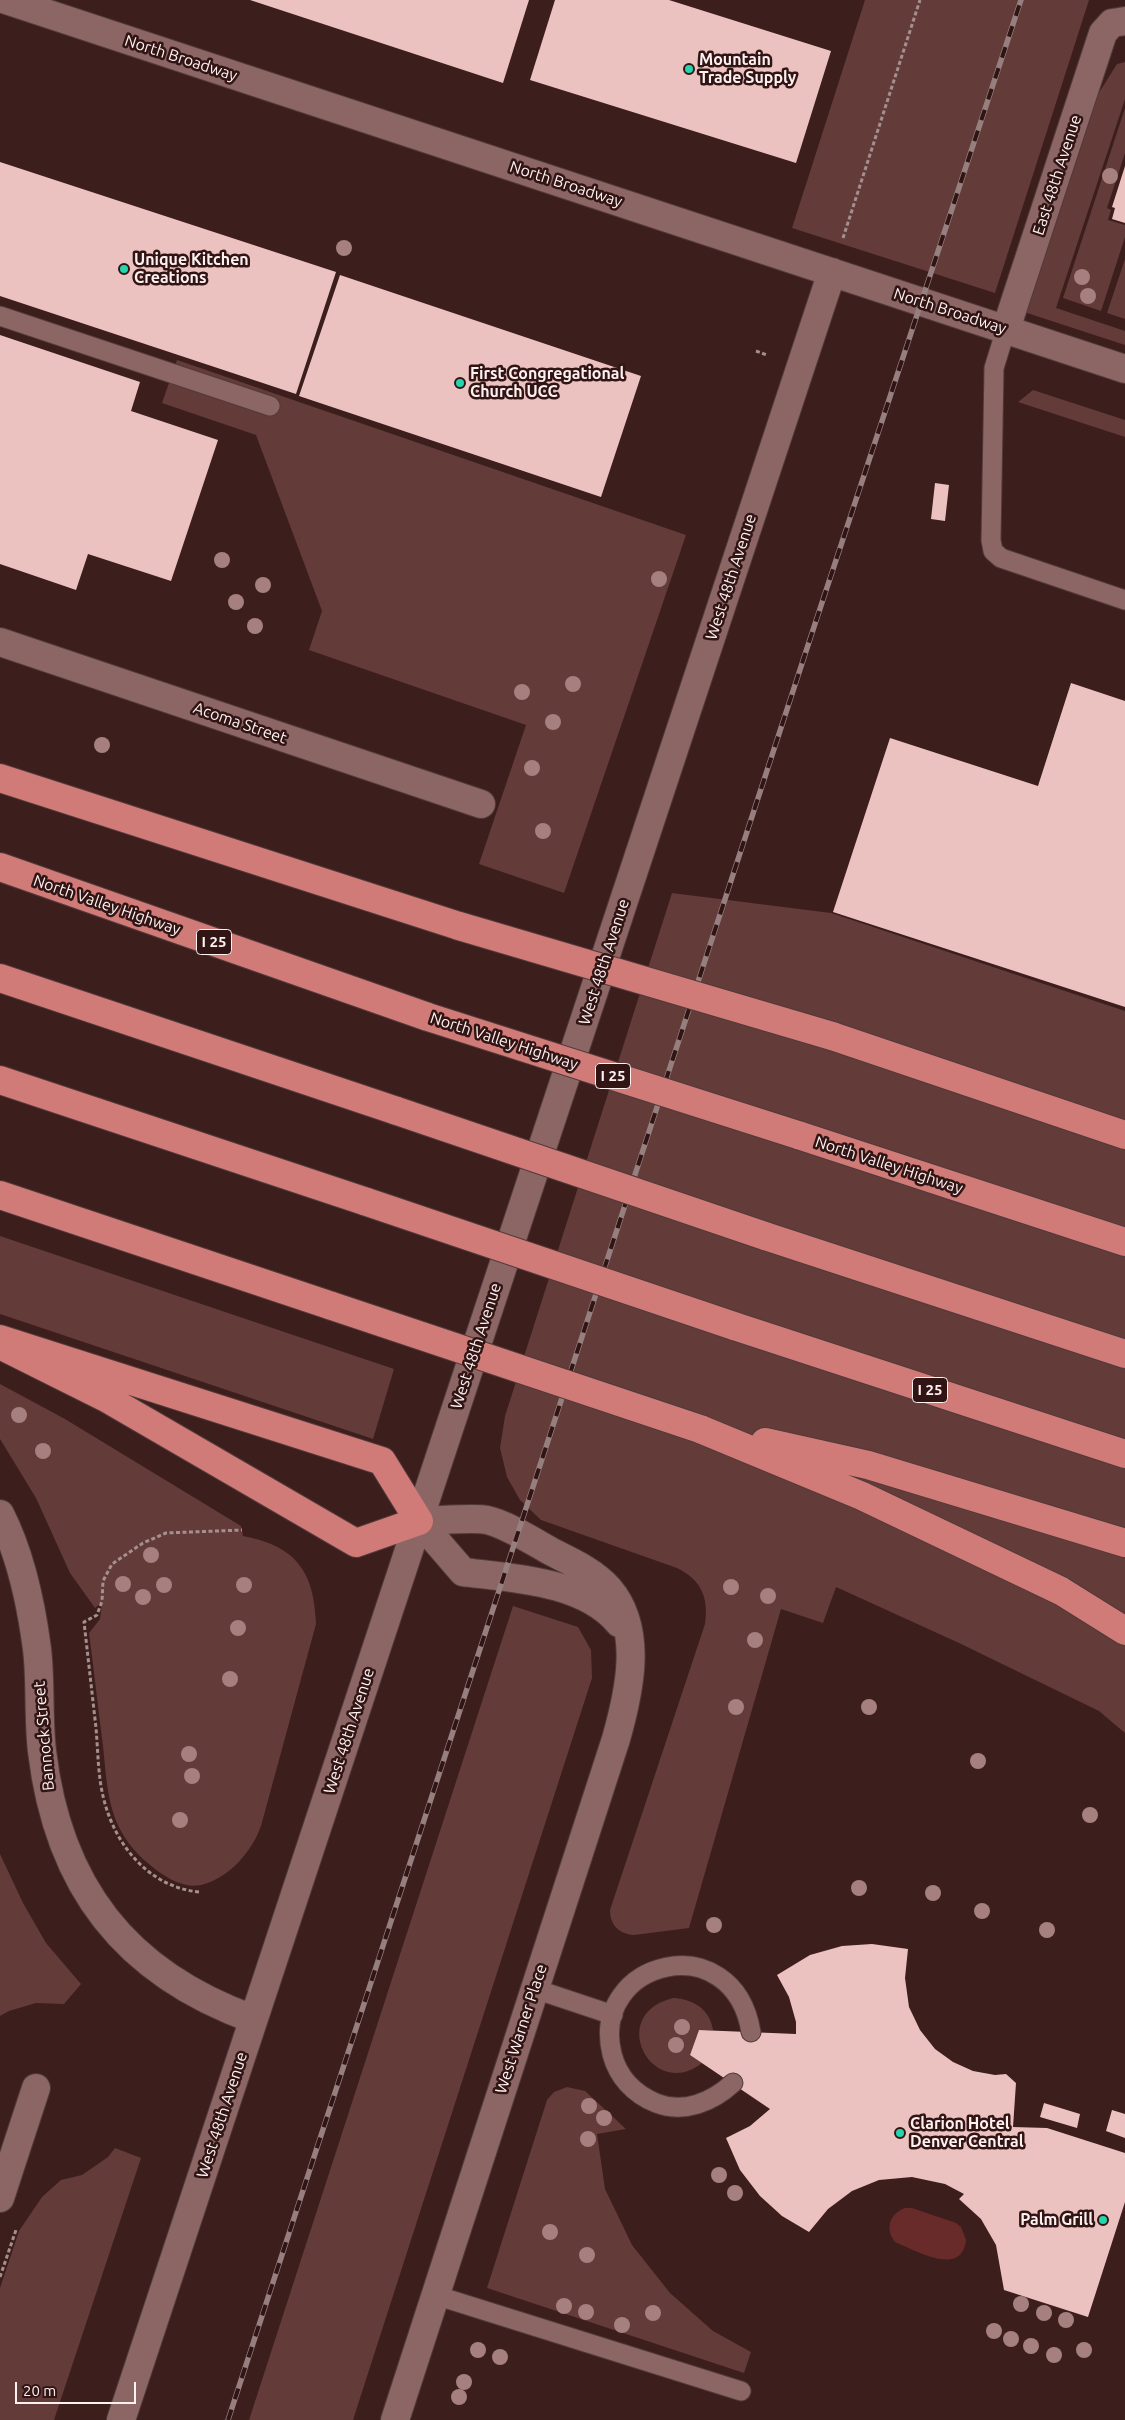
<!DOCTYPE html>
<style>
body{margin:0}
#map{position:relative;width:1125px;height:2420px;overflow:hidden;background:#3c1e1d;font-family:Ubuntu,sans-serif}
canvas{display:block}
.scale{position:absolute;left:15px;top:2382px;width:121px;height:22px;box-sizing:border-box;border:2px solid #fef1f0;border-top:0;padding-left:6px;font-size:15px;line-height:18px;white-space:nowrap;color:#fef1f0;-webkit-text-stroke:4px #311414;paint-order:stroke}
</style>
<div id="map">
<canvas width="1125" height="2420"></canvas>
<div class="scale">20 m</div>
</div>
<script>
const ctx = document.querySelector('canvas').getContext('2d');
ctx.lineJoin = 'round';
function paint(path, color) {
  ctx.fillStyle = color;
  ctx.fill(path, 'evenodd');
}
function stroke(path, color, width, dash) {
  ctx.strokeStyle = color;
  ctx.lineWidth = width;
  ctx.lineCap = dash ? 'butt' : 'round';
  ctx.setLineDash(dash || []);
  ctx.stroke(path);
}
function write(font, color, halo, rows, align = 'center') {
  ctx.font = font + ' Ubuntu,sans-serif';
  ctx.lineWidth = 5;
  ctx.setLineDash([]);
  ctx.textBaseline = 'middle';
  ctx.strokeStyle = halo;
  ctx.fillStyle = color;
  for (const [text, x, y, turn = 0] of rows) {
    ctx.save();
    ctx.translate(x, y);
    ctx.rotate((+turn || 0) * Math.PI / 180);
    ctx.textAlign = isNaN(turn) ? turn : align;
    if (halo) ctx.strokeText(text, 0, 0);
    ctx.fillText(text, 0, 0);
    ctx.restore();
  }
}
const green = new Path2D(`
 M 865,0 L 1089,0 L 995,293 L 792,228 Z
 M 1125,62 L 1125,99 L 1056,308 L 1125,331 L 1125,345 L 1021,311 L 1088,110 L 1117,64 Z
 M 1125,108 L 1125,153 L 1107,208 L 1111,210 L 1108,220 L 1125,225 L 1125,237 L 1101,311 L 1063,298 Z
 M 1125,259 L 1125,319 L 1107,313 Z
 M 177,360 L 686,535 L 564,893 L 479,864 L 526,725 L 309,650 L 322,611 L 256,435 L 162,403 Z
 M 1033,390 L 1125,420 L 1125,437 L 1018,402 Z
 M 672,893 L 831,913 L 1125,1011 L 1125,1733 L 1099,1711 L 959,1643 L 836,1587 L 823,1623 L 781,1609 L 689,1928 L 634,1935 C 619,1934 610,1925 610,1910 L 705,1624 C 709,1597 701,1580 677,1568 L 541,1520 L 520,1500 L 507,1477 L 500,1448 L 505,1416 Z
 M 0,1236 L 394,1369 L 373,1439 L 0,1314 Z
 M 0,1384 L 65,1419 L 241,1526 L 243,1536 C 296,1546 314,1571 316,1624 L 261,1826 C 252,1851 230,1878 201,1885 C 186,1888 172,1881 159,1872 C 144,1861 130,1848 121,1831 C 107,1806 106,1774 103,1746 C 98,1708 94,1671 89,1633 L 100,1619 L 102,1602 L 95,1608 L 70,1573 L 36,1498 L 0,1439 Z
 M 513,1606 L 578,1627 L 591,1650 L 592,1678 L 353,2420 L 249,2420 Z
 M 0,1854 L 23,1903 L 46,1943 L 81,1984 L 64,2004 L 36,2003 L 9,2011 L 0,2016 Z
 M 673,1998 C 693,1999 710,2009 713,2030 L 699,2030 L 690,2055 L 702,2063 C 653,2102 605,2015 673,1998 Z
 M 567,2087 L 585,2091 L 626,2129 L 597,2134 L 605,2189 L 632,2245 L 670,2293 L 713,2331 L 751,2352 L 744,2373 L 487,2288 L 547,2100 L 554,2092 Z
 M 115,2148 L 141,2158 L 54,2420 L 0,2420 L 0,2288 L 19,2231 L 42,2197 L 61,2180 L 82,2175 L 108,2157 Z`);
const water = new Path2D(`
 M 905,2208 L 912,2208 L 956,2223 L 961,2227 L 966,2240 C 962,2278 915,2250 895,2242 C 885,2229 889,2214 905,2208 Z`);
const building = new Path2D(`
 M 250,0 L 529,0 L 503,83 Z
 M 555,0 L 669,0 L 831,51 L 796,163 L 530,80 Z
 M 0,162 L 336,272 L 296,394 L 0,296 Z
 M 1125,166 L 1125,223 L 1112,219 L 1115,208 L 1112,207 Z
 M 340,275 L 641,376 L 601,497 L 299,396 Z
 M 0,335 L 140,382 L 131,411 L 218,440 L 171,581 L 88,554 L 76,590 L 0,564 Z
 M 935,483 L 949,485 L 945,521 L 931,519 Z
 M 1071,683 L 1125,701 L 1125,1007 L 833,912 L 890,738 L 1038,786 Z
 M 872,1944 L 908,1949 L 905,1978 L 909,2007 L 920,2030 L 935,2049 L 953,2062 L 973,2071 L 995,2075 L 1006,2074 L 1016,2083 L 1013,2127 L 1047,2128 L 1125,2153 L 1125,2202 L 1088,2317 L 1004,2290 L 996,2245 L 981,2219 L 959,2199 L 964,2194 L 945,2184 L 912,2177 L 879,2180 L 852,2191 L 828,2209 L 809,2232 L 782,2216 L 760,2196 L 740,2170 L 726,2138 L 750,2126 L 770,2109 L 690,2055 L 699,2030 L 796,2034 L 796,2022 L 789,1997 L 777,1975 L 810,1955 L 842,1946 Z
 M 1044,2103 L 1080,2114 L 1077,2128 L 1040,2117 Z
 M 1112,2110 L 1125,2114 L 1125,2138 L 1106,2131 Z`);
const path = new Path2D(`
 M 843,238 L 920,0
 M 756,351 L 767,355
 M 199,1892 C 150,1887 116,1847 104,1800 C 98,1778 98,1751 96,1728 C 92,1693 88,1657 84,1622 L 97,1615 L 102,1601 L 103,1581 L 112,1564 L 143,1543 L 166,1533 L 242,1530
 M 0,2277 L 16,2230`);
const service = new Path2D(`
 M 0,316 L 270,406
 M 1006,329 L 994,368 L 991,540 L 993,551 L 1001,558 L 1125,600
 M 535,1989 L 613,2015
 M 733,2083 C 712,2102 684,2114 656,2103 C 634,2094 618,2077 612,2054 C 589,1960 733,1924 751,2032
 M 435,2295 L 741,2391`);
const minor = new Path2D(`
 M 1006,329 L 1103,33 L 1112,23 L 1125,21
 M 0,642 L 481,804
 M 419,1521 L 463,1572 C 512,1578 585,1581 619,1623
 M 0,2198 L 36,2088
 M 395,2420 L 616,1739 C 629,1693 644,1630 609,1589 C 594,1572 572,1562 552,1552 C 534,1542 506,1524 487,1520 C 474,1517 435,1521 419,1521`);
const tertiary = new Path2D(`
 M 6,0 L 1125,369
 M 0,1514 C 21,1555 31,1603 37,1649 C 41,1682 38,1717 42,1751 C 58,1886 125,1973 253,2019
 M 121,2420 L 832,272`);
const motorway = new Path2D(`
 M 0,778 L 459,926
 M 0,867 L 428,1017
 M 0,978 L 397,1111
 M 832,1036 L 1125,1135
 M 0,1080 L 367,1202
 M 798,1135 L 1125,1242
 M 0,1195 L 332,1306
 M 765,1236 L 1125,1354
 M 734,1326 L 1125,1454
 M 0,1339 L 382,1461 L 419,1521 L 356,1543 L 106,1398 L 0,1345
 M 700,1429 L 862,1496 L 1061,1591 L 1125,1631
 M 765,1442 L 868,1465 L 1125,1543`);
const rail = new Path2D(`
 M 228,2420 L 811,636 L 1021,0`);
const motorwayBridge = new Path2D(`
 M 459,926 L 832,1036
 M 428,1017 L 798,1135
 M 397,1111 L 765,1236
 M 367,1202 L 734,1326
 M 332,1306 L 700,1429`);
const trees = [
 [1110,176],
 [344,248],
 [1082,277],
 [1088,296],
 [222,560],
 [659,579],
 [263,585],
 [236,602],
 [255,626],
 [573,684],
 [522,692],
 [553,722],
 [102,745],
 [532,768],
 [543,831],
 [19,1415],
 [43,1451],
 [151,1555],
 [123,1584],
 [164,1585],
 [244,1585],
 [731,1587],
 [768,1596],
 [143,1597],
 [238,1628],
 [755,1640],
 [230,1679],
 [736,1707],
 [869,1707],
 [189,1754],
 [978,1761],
 [192,1776],
 [1090,1815],
 [180,1820],
 [859,1888],
 [933,1893],
 [982,1911],
 [714,1925],
 [1047,1930],
 [682,2027],
 [676,2045],
 [589,2106],
 [604,2118],
 [588,2139],
 [719,2175],
 [735,2193],
 [550,2232],
 [587,2255],
 [1021,2304],
 [564,2306],
 [586,2312],
 [653,2313],
 [1044,2313],
 [1066,2320],
 [622,2325],
 [994,2331],
 [1011,2339],
 [1031,2346],
 [478,2350],
 [1084,2350],
 [1054,2355],
 [500,2357],
 [464,2382],
 [459,2397]
];
const markers = [
 [689,69,5,"#26d5ae"],
 [124,269,5,"#26d5ae"],
 [460,383,5,"#26d5ae"],
 [900,2133,5,"#26d5ae"],
 [1103,2220,5,"#26d5ae"]
];
const shields = [
 [214,942,35],
 [613,1076,35],
 [930,1390,35]
];
const shieldNames = [
 ["I 25",214,942],
 ["I 25",613,1076],
 ["I 25",930,1390]
];
const streetNames = [
 ["North Broadway",181,58,18],
 ["East 48th Avenue",1057,175,-72],
 ["North Broadway",566,184,18],
 ["North Broadway",950,311,18],
 ["West 48th Avenue",731,577,-72],
 ["Acoma Street",240,723,19],
 ["North Valley Highway",107,905,19],
 ["West 48th Avenue",604,962,-72],
 ["North Valley Highway",504,1041,18],
 ["North Valley Highway",889,1165,18],
 ["West 48th Avenue",476,1346,-72],
 ["West 48th Avenue",349,1731,-72],
 ["Bannock Street",44,1736,-95],
 ["West Warner Place",521,2029,-72],
 ["West 48th Avenue",222,2115,-72]
];
const poiNames = [
 ["Mountain",699,60],
 ["Trade Supply",699,78],
 ["Unique Kitchen",134,260],
 ["Creations",134,278],
 ["First Congregational",470,374],
 ["Church UCC",470,392],
 ["Clarion Hotel",910,2124],
 ["Denver Central",910,2142],
 ["Palm Grill",1093,2220,"right"]
];
paint(green, '#633b39');
paint(water, '#692b2a');
paint(building, '#ecc2c0');
stroke(service, '#523a3a', 21);
stroke(minor, '#523a3a', 30);
stroke(tertiary, '#523a3a', 30);
stroke(motorway, '#523a3a', 30);
stroke(path, '#a5908f', 3, [4, 2.5]);
stroke(service, '#8b6664', 19);
stroke(minor, '#8b6664', 28);
stroke(tertiary, '#8b6664', 28);
stroke(motorway, '#d17b78', 28);
stroke(rail, '#96807f', 5.5);
stroke(rail, '#311414', 4, [11]);
stroke(motorwayBridge, '#523a3a', 30, []);
stroke(motorwayBridge, '#d17b78', 28);
ctx.fillStyle = '#a6807e';
for (const [x, y] of trees) {
  ctx.beginPath();
  ctx.arc(x, y, 8, 0, 2 * Math.PI);
  ctx.fill();
}
for (const [x, y, r, color] of markers) {
  const dot = new Path2D();
  dot.arc(x, y, r, 0, 2 * Math.PI);
  ctx.fillStyle = color;
  ctx.fill(dot);
  stroke(dot, '#311414', 2);
}
for (const [x, y, w] of shields) {
  const box = new Path2D();
  box.roundRect(x - w / 2, y - 12.5, w, 25, 4);
  ctx.fillStyle = '#311414';
  ctx.fill(box);
  stroke(box, '#fef1f0', 1);
}
write('bold 15px', '#fef1f0', null, shieldNames);
write('16px', '#fef1f0', '#311414', streetNames);
write('bold 16px', '#fef1f0', '#311414', poiNames, 'left');
</script>
